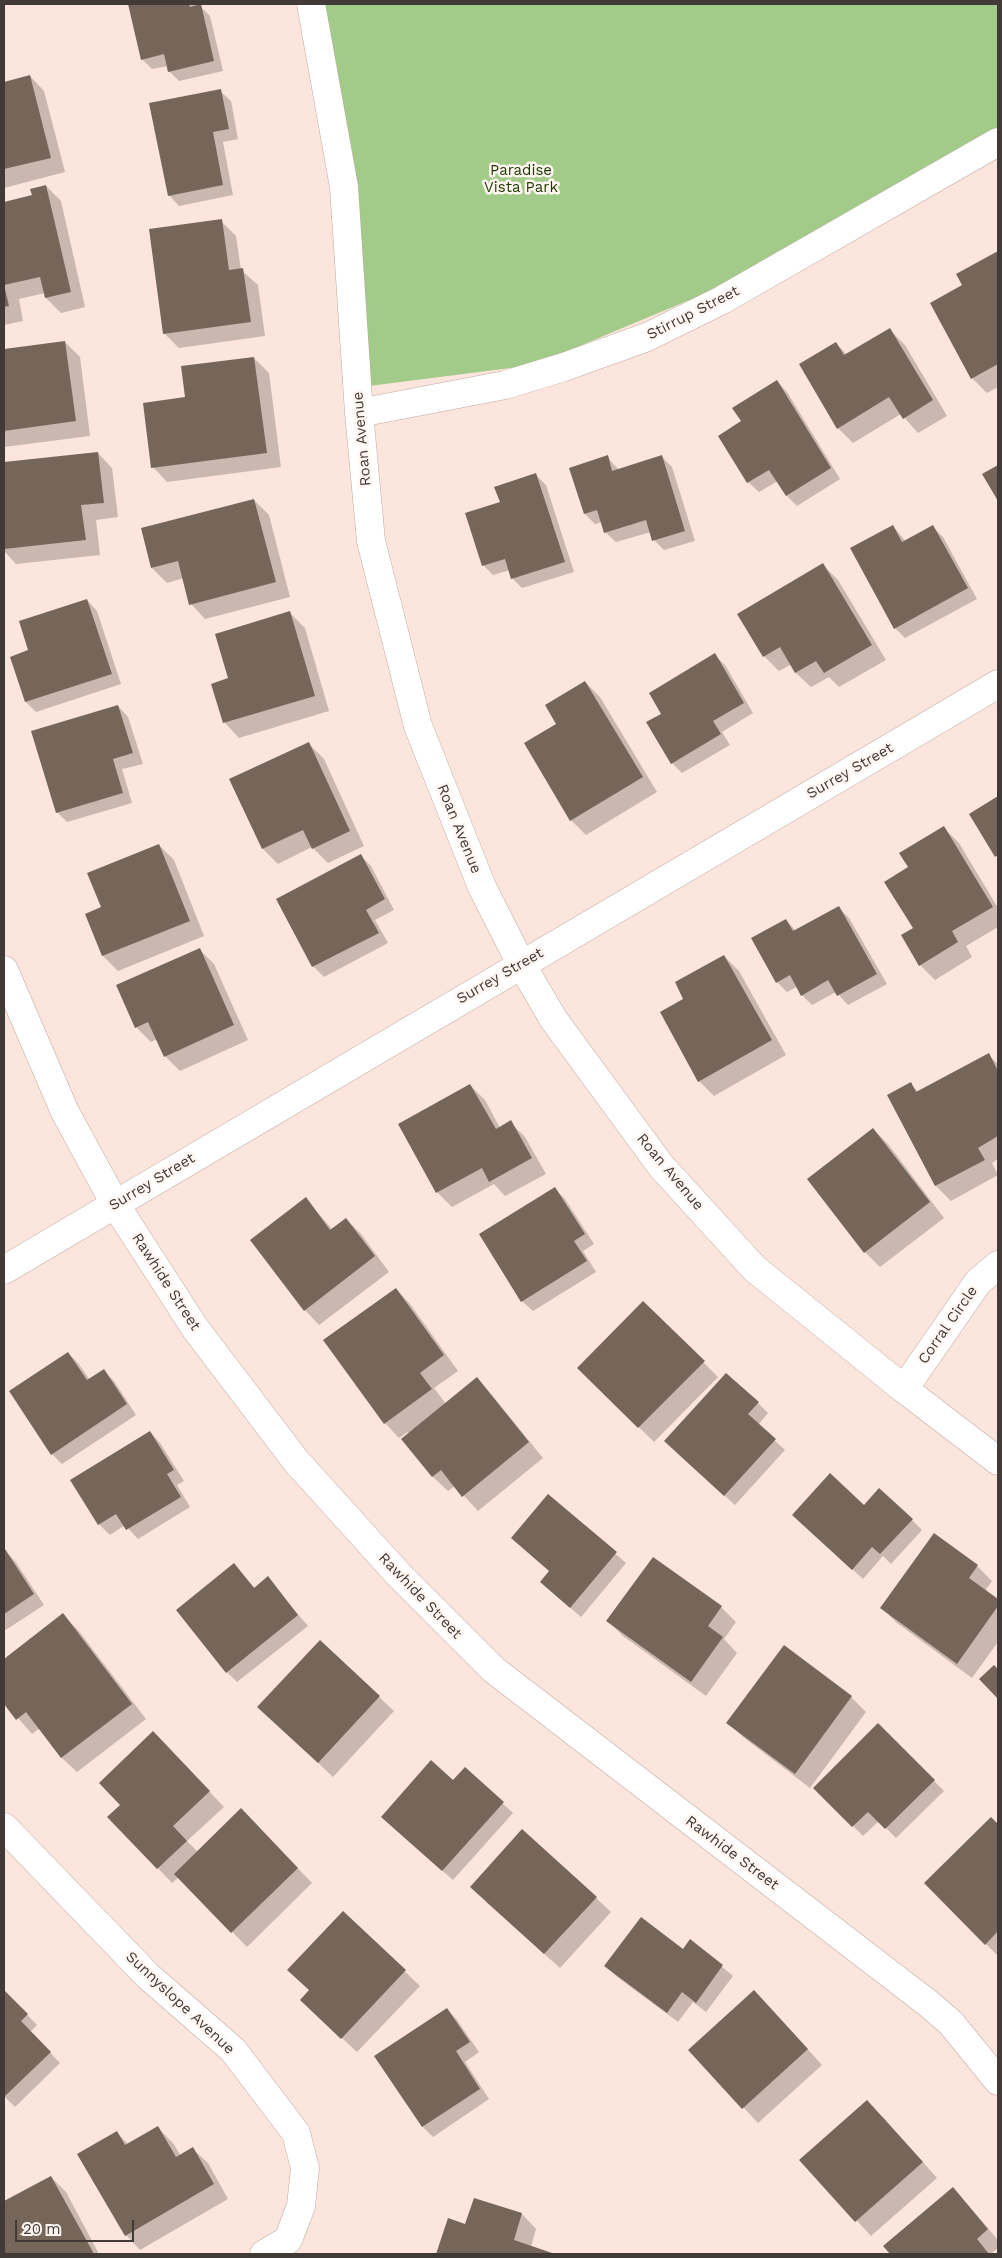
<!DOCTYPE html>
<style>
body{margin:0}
#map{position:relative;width:1002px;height:2258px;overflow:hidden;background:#fce5dc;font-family:"Work Sans",sans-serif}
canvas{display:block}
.frame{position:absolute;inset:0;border:5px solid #423a36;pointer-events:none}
.scale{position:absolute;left:15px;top:2220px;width:119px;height:22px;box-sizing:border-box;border:2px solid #423a36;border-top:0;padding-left:6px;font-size:15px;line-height:18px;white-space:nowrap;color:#423a36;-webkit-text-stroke:4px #fff6f2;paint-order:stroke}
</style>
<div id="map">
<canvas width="1002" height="2258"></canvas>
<div class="frame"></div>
<div class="scale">20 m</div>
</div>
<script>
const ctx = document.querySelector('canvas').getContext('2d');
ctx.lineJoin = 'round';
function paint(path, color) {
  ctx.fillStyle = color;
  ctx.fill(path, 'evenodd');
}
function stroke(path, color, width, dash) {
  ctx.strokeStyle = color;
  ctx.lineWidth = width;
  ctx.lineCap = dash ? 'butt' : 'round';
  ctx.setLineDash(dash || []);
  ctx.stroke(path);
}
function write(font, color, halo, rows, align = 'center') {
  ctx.font = font + ' "Work Sans",sans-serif';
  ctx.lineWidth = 5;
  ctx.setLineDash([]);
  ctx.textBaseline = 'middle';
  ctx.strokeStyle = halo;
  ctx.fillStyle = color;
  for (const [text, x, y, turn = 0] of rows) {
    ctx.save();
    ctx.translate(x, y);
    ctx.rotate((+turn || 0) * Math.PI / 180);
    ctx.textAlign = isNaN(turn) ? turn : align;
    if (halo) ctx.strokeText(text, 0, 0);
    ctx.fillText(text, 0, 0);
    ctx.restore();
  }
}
const green = new Path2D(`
 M 311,4 L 998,4 L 998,129 L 742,278 L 534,365 L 361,387 Z`);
const shadow = new Path2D(`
 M 130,4 L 197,4 L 197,6 L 200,6 L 210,16 L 223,71 L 179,81 L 169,71 L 168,66 L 152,69 L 142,59 Z
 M 30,76 L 44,91 L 65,172 L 4,188 L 4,83 Z
 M 220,91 L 231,101 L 238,139 L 223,142 L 233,195 L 179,206 L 169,195 Z
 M 46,186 L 61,201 L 85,307 L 61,313 L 46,298 L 45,293 L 19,299 L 23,321 L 4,325 L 4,203 L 33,196 Z
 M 221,221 L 236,236 L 241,270 L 258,285 L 265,336 L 179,348 L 164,333 Z
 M 998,252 L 998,387 L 987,393 L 972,378 L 932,304 L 964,286 L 957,275 Z
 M 890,330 L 905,345 L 947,416 L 918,433 L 901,414 L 853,443 L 838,428 L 836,343 L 847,355 Z
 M 65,342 L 80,357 L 90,436 L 4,447 L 4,350 Z
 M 254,358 L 269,373 L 281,467 L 167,482 L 153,467 L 186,398 Z
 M 777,381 L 787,392 L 840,479 L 797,506 L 786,495 L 778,481 L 759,492 L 748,482 L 742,422 Z
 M 98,453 L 112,468 L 118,517 L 96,520 L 100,555 L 16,564 L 4,551 L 4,463 Z
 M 607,457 L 619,470 L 662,457 L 672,467 L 695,541 L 664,550 L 654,540 L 651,532 L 616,542 L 605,532 L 602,522 L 595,524 L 585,514 Z
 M 536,475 L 546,485 L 574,572 L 522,588 L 512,578 L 510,570 L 493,575 L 483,565 L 501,503 Z
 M 254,500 L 269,515 L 290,597 L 205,619 L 191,604 L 184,578 L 167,583 L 152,568 Z
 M 893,526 L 906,542 L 933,527 L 943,537 L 977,599 L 905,638 L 895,628 Z
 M 823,565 L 838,580 L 886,660 L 839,687 L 829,677 L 811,687 L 796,673 L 792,664 L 779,671 L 764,656 L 739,614 Z
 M 87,600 L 97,611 L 121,684 L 36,712 L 26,702 L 12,657 L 30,651 Z
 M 290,613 L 305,628 L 329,711 L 239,738 L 225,723 L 213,684 L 230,679 Z
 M 715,655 L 725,665 L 753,713 L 722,732 L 730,745 L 682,773 L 672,763 L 662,714 Z
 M 585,682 L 600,697 L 657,792 L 586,835 L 571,820 L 557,724 Z
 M 118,706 L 128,717 L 143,764 L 122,769 L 132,803 L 67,822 L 57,812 Z
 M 309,744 L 324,759 L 364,846 L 328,863 L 312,847 L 278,864 L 263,849 L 231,780 Z
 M 998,798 L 998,858 L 971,815 Z
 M 944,828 L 959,843 L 998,908 L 998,927 L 966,946 L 972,957 L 935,980 L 920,965 L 914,928 L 910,868 Z
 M 159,845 L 174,860 L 204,936 L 118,971 L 103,956 L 87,915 L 103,908 Z
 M 361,856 L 371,866 L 394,910 L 375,920 L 388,943 L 324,977 L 313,966 L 278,899 Z
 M 839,908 L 849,918 L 887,984 L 848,1005 L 836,992 L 812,1005 L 802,995 L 797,987 L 787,992 L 777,982 L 786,920 L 796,931 Z
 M 199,949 L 214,964 L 248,1040 L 180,1071 L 165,1056 L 157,1039 L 151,1042 L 136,1027 Z
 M 724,956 L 739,971 L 786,1055 L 714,1096 L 699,1081 L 685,999 Z
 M 988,1055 L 998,1064 L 998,1159 L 992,1163 L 998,1175 L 951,1201 L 936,1186 L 888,1095 L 910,1084 L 919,1092 Z
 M 470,1085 L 485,1100 L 500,1128 L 510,1122 L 525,1137 L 546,1174 L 505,1196 L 494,1184 L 452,1207 L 437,1192 Z
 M 873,1129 L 888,1144 L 944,1218 L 880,1267 L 865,1252 L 809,1179 Z
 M 555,1189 L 565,1199 L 594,1244 L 583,1251 L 596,1272 L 533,1311 L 522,1301 Z
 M 306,1199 L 332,1229 L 346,1219 L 361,1234 L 389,1272 L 319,1325 L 305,1310 Z
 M 396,1289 L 410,1304 L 458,1371 L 434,1388 L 446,1404 L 476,1379 L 491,1394 L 543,1458 L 478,1511 L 455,1486 L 448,1491 L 433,1477 L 402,1439 L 409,1434 L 408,1432 L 399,1438 L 385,1423 Z
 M 643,1302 L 718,1377 L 654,1442 L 579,1368 Z
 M 68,1353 L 78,1363 L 90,1380 L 104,1371 L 114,1381 L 136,1415 L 62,1464 L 52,1454 Z
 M 758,1403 L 768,1413 L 758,1425 L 785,1450 L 735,1505 L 676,1452 Z
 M 150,1432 L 160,1443 L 184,1481 L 177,1485 L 190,1507 L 138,1539 L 125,1525 L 110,1535 L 99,1524 L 72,1480 Z
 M 549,1496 L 626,1563 L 581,1617 L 541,1582 L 550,1572 Z
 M 864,1506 L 912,1520 L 922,1530 L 891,1564 L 883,1556 L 863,1579 L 804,1525 Z
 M 5,1551 L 15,1561 L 44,1605 L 4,1631 Z
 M 234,1565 L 255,1588 L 267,1578 L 308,1626 L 237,1682 L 227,1672 Z
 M 977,1566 L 992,1581 L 985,1591 L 998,1601 L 998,1642 L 972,1678 L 897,1623 L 882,1608 Z
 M 721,1607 L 736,1622 L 724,1639 L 737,1653 L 706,1696 L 623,1636 L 608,1621 Z
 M 63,1615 L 78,1630 L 146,1719 L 77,1772 L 62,1758 L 40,1728 L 32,1734 L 4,1702 L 4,1660 Z
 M 379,1697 L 394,1711 L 333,1777 L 274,1721 Z
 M 851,1697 L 866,1712 L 810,1788 L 743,1737 L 728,1723 Z
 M 878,1725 L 944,1791 L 896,1838 L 879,1821 L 863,1836 L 815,1788 Z
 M 168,1748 L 224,1807 L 187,1841 L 198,1852 L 256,1825 L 312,1883 L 247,1947 L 179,1877 L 172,1883 L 109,1817 L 121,1805 Z
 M 465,1769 L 513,1813 L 453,1880 L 393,1827 L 453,1782 Z
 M 991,1819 L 998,1826 L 998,1956 L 925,1883 Z
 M 596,1898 L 611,1912 L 560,1968 L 486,1902 Z
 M 343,1912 L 420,1986 L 357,2052 L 317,2015 L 310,1991 Z
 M 691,1941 L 733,1976 L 706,2012 L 693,2002 L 678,2022 L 616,1976 L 606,1966 L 683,1951 Z
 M 4,1991 L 37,2025 L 30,2032 L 60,2063 L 15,2107 L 4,2096 Z
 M 769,2007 L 822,2065 L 758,2123 L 690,2050 Z
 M 447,2009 L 457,2020 L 479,2052 L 465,2062 L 489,2099 L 433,2137 L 423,2127 Z
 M 882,2116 L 937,2178 L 871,2236 L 801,2160 Z
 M 158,2128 L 173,2143 L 181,2156 L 193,2149 L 208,2163 L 228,2199 L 140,2250 L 126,2235 L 117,2133 L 129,2145 Z
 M 51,2177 L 66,2192 L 99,2254 L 4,2254 L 4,2203 Z
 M 953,2188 L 998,2240 L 998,2248 L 991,2254 L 892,2254 L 885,2246 Z
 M 522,2214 L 536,2229 L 531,2247 L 552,2254 L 438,2254 L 449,2219 L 466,2225 Z`);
const building = new Path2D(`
 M 128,4 L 189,4 L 190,7 L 201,4 L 214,61 L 168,72 L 164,54 L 141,60 Z
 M 30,75 L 51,158 L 4,169 L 4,82 Z
 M 221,89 L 229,129 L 213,132 L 223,185 L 168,196 L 149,103 Z
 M 46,185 L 71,292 L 45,298 L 40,277 L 4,285 L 4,202 L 32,195 L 30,189 Z
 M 222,219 L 229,270 L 243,268 L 251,322 L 163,334 L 149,229 Z
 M 998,251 L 998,364 L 971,379 L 930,303 L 962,285 L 956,274 Z
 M 4,285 L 9,306 L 4,307 Z
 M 890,328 L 933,400 L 903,419 L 889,397 L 837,429 L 799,364 L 836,342 L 844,355 Z
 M 65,341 L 76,421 L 4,431 L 4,349 Z
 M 254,357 L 267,453 L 151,468 L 143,403 L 185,397 L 181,366 Z
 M 777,380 L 831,468 L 786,496 L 769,470 L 747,483 L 718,436 L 741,421 L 732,408 Z
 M 98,452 L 104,503 L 81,505 L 86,540 L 4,549 L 4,462 Z
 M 608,455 L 612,471 L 662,455 L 685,531 L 652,541 L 646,520 L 604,533 L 597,510 L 584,514 L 569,468 Z
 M 998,465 L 998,501 L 982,474 Z
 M 536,473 L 565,562 L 511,579 L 505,559 L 482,566 L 465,513 L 500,502 L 494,487 Z
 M 254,499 L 276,582 L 189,605 L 178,561 L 151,568 L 141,528 Z
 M 893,525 L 902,542 L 933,525 L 968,588 L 894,629 L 850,548 Z
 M 823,563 L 872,645 L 824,673 L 816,661 L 795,673 L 780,647 L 763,657 L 737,614 Z
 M 87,599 L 112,674 L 25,702 L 10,657 L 28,650 L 19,621 Z
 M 290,611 L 315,696 L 223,723 L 211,684 L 228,678 L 215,634 Z
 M 715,653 L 744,703 L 713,721 L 721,734 L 671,764 L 646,722 L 661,714 L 649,693 Z
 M 585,681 L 643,777 L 570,821 L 524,743 L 556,724 L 545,705 Z
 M 118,705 L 133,753 L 113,759 L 123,793 L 56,813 L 31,731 Z
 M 309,742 L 350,831 L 312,849 L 303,830 L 262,849 L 229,779 Z
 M 998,796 L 998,855 L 995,857 L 969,814 Z
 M 944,826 L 993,907 L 952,931 L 958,942 L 919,966 L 901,935 L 913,928 L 884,882 L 908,867 L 899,853 Z
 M 159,844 L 190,921 L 102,956 L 85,914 L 101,907 L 87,873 Z
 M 361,854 L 385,899 L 366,910 L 379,933 L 312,967 L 276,899 Z
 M 839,906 L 877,974 L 837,996 L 828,980 L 801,996 L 790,975 L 776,983 L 751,938 L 786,919 L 793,931 Z
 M 200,948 L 234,1025 L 164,1057 L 148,1022 L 135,1028 L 116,985 Z
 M 724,955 L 772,1040 L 698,1082 L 660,1012 L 683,999 L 675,982 Z
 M 989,1053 L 998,1071 L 998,1136 L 978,1148 L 985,1160 L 935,1186 L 887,1095 L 911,1082 L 916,1092 Z
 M 470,1084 L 496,1129 L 511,1120 L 532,1158 L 489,1182 L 482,1168 L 436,1193 L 398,1124 Z
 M 873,1128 L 930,1202 L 864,1253 L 807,1179 Z
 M 555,1187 L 585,1234 L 574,1241 L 587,1261 L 521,1302 L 479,1234 Z
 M 306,1197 L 330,1230 L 346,1218 L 375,1256 L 304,1311 L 250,1240 Z
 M 396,1288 L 444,1355 L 420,1373 L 432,1389 L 384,1424 L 323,1340 Z
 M 643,1301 L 705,1361 L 638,1428 L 577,1368 Z
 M 68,1352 L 87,1380 L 104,1369 L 127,1404 L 51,1455 L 9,1391 Z
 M 726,1373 L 759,1402 L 748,1414 L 776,1439 L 724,1496 L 664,1441 Z
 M 477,1377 L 529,1442 L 462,1497 L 441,1470 L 432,1477 L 401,1439 Z
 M 150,1431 L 174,1470 L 167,1474 L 181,1497 L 126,1530 L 116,1514 L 98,1525 L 70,1480 Z
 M 830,1473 L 864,1505 L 879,1488 L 913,1519 L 880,1554 L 872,1547 L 852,1570 L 792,1515 Z
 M 548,1494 L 617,1552 L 570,1608 L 540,1582 L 549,1571 L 511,1538 Z
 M 934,1533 L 978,1565 L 969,1578 L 998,1599 L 998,1606 L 957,1664 L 880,1608 Z
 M 5,1549 L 34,1594 L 4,1614 L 4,1550 Z
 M 653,1557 L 722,1606 L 708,1626 L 723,1637 L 691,1682 L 606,1621 Z
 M 234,1563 L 254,1588 L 268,1576 L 298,1615 L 226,1673 L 176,1610 Z
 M 63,1613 L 132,1704 L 61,1758 L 26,1712 L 16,1720 L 4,1704 L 4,1659 Z
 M 320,1640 L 380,1696 L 318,1763 L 257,1707 Z
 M 784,1645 L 852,1696 L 795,1774 L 726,1723 Z
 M 994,1665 L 998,1669 L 998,1699 L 979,1679 Z
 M 878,1723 L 935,1780 L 885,1829 L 868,1812 L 852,1827 L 813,1788 Z
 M 153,1731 L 210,1791 L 173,1826 L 187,1841 L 157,1869 L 107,1817 L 120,1805 L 99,1783 Z
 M 431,1760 L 453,1780 L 465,1767 L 504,1802 L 442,1871 L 381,1817 Z
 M 241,1808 L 298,1868 L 231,1933 L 174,1874 Z
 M 991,1817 L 998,1824 L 998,1931 L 985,1945 L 924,1883 Z
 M 522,1829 L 597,1897 L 544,1954 L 470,1887 Z
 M 343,1911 L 406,1970 L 341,2039 L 300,2000 L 309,1990 L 287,1970 Z
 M 641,1917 L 683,1949 L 690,1939 L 723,1965 L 696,2003 L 682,1992 L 667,2013 L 604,1966 Z
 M 4,1990 L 28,2014 L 21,2021 L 51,2052 L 4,2097 Z
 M 754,1990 L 808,2049 L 742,2109 L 688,2050 Z
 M 447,2008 L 470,2042 L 456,2051 L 480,2089 L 422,2127 L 374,2056 Z
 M 867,2100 L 923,2162 L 855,2222 L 799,2160 Z
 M 158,2126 L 176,2157 L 193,2147 L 214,2184 L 125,2236 L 77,2154 L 117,2131 L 125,2145 Z
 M 51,2176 L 94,2254 L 4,2254 L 4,2201 Z
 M 953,2187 L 988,2229 L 977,2239 L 989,2254 L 890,2254 L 883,2246 Z
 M 474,2198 L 522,2213 L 514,2240 L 555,2254 L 436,2254 L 448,2218 L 465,2224 Z`);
const minor = new Path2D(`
 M 311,4 L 344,187 L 359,413 L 371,541 L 418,726 L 482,887 L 521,964 L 554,1020 L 661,1166 L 755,1269 L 904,1389 L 998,1461
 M 359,413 L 505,385 L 564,367 L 647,337 L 722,300 L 998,142
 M 4,970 L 65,1112 L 115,1204 L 195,1328 L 296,1461 L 399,1575 L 494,1670 L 929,2004 L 951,2023 L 998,2081
 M 4,1270 L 998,684
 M 904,1389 L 978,1282 L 998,1265
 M 4,1827 L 148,1976 L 233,2050 L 296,2133 L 305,2168 L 301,2206 L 288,2240 L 264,2254`);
const parkNames = [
 ["Paradise",521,171],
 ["Vista Park",521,188]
];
const streetNames = [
 ["Stirrup Street",693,313,-27],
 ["Roan Avenue",362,439,-95],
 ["Surrey Street",850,771,-30],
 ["Roan Avenue",459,829,68],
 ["Surrey Street",500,976,-30],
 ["Roan Avenue",670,1172,50],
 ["Surrey Street",152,1182,-31],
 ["Rawhide Street",166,1282,57],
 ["Corral Circle",948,1325,-55],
 ["Rawhide Street",420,1596,46],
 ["Rawhide Street",732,1853,37],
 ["Sunnyslope Avenue",180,2003,43]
];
paint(green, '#a2ca88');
paint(shadow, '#0003');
paint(building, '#756659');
stroke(minor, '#bfa9a0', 29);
stroke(minor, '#fff', 28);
write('15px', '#1d3901', '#fff6f2', parkNames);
write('15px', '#423a36', '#fff6f2', streetNames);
</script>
